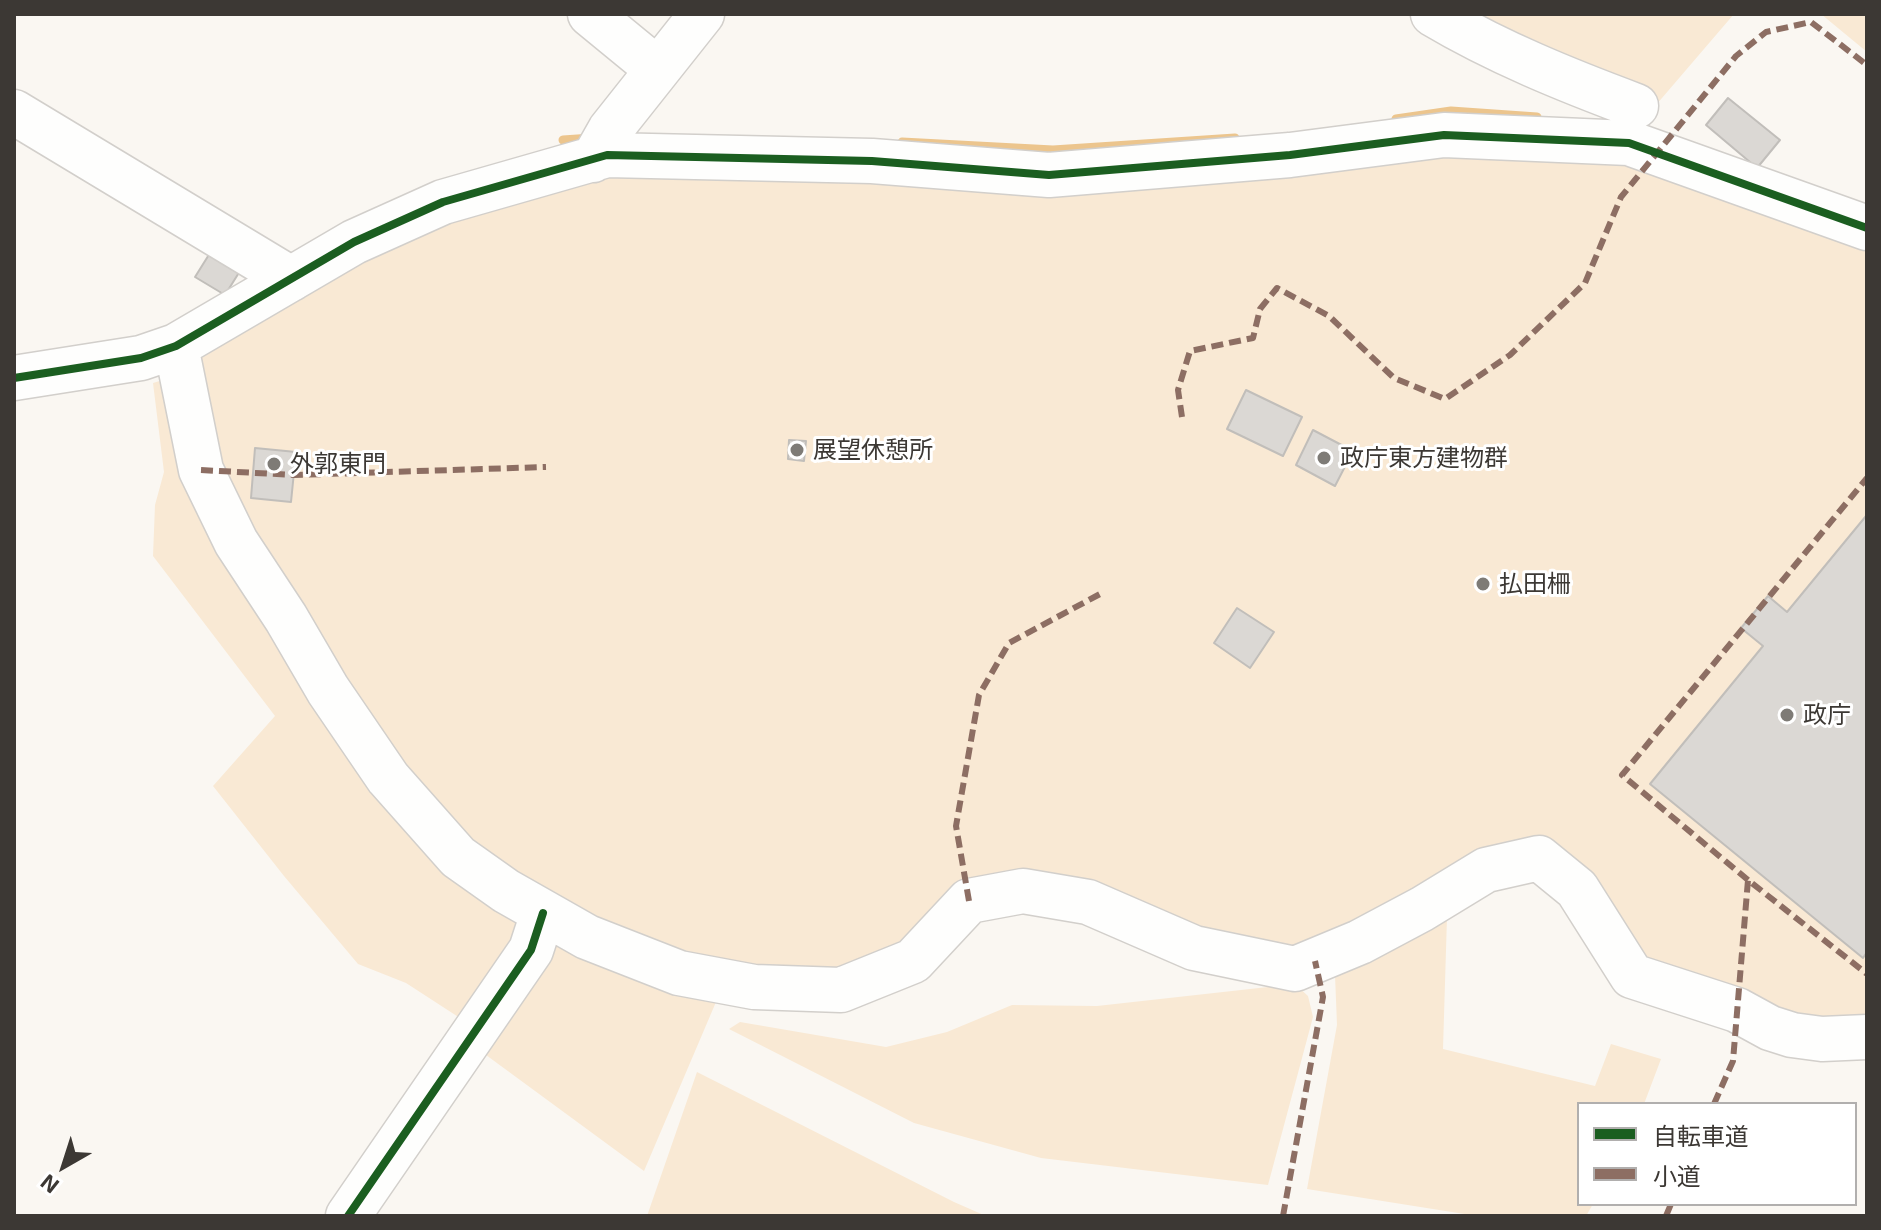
<!DOCTYPE html>
<meta charset="utf-8">
<style>
body{margin:0}
#map{position:relative;width:1881px;height:1230px;overflow:hidden;background:#faf7f2;font-family:"Exo 2","Noto Sans JP",sans-serif}
canvas{display:block}
.frame{position:absolute;inset:0;border:16px solid #3c3834;pointer-events:none}
.legend{position:absolute;left:1577px;top:1102px;width:280px;height:104px;box-sizing:border-box;background:#fff;border:2px solid #b1afae;margin:0;padding:10px 14px;list-style:none;font-size:24px;color:#3c3834}
.legend li{display:flex;align-items:center;gap:16px;height:40px}
.legend b{width:40px;border:2px solid #b1afae}
.north{position:absolute;left:24px;top:1126px;width:80px;height:80px;-webkit-text-stroke:6px #fff;paint-order:stroke;rotate:219deg;font-size:22px;font-weight:700;line-height:32px;text-align:center;color:#3c3834}
.north::after{content:'';display:block;margin:auto;width:28px;height:36px;background:#3c3834;clip-path:polygon(50% 0,100% 100%,50% 72%,0 100%)}
</style>
<div id="map">
<canvas width="1881" height="1230"></canvas>
<div class="frame"></div>
<ul class="legend">
<li><b style="height:10px;background:#1b5e20"></b>自転車道</li>
<li><b style="height:10px;background:#8d6e63"></b>小道</li>
</ul>
<div class="north">N</div>
</div>
<script>
const ctx = document.querySelector('canvas').getContext('2d');
ctx.lineJoin = 'round';
function paint(path, color) {
  ctx.fillStyle = color;
  ctx.fill(path, 'evenodd');
}
function stroke(path, color, width, dash) {
  ctx.strokeStyle = color;
  ctx.lineWidth = width;
  ctx.lineCap = dash ? 'butt' : 'round';
  ctx.setLineDash(dash || []);
  ctx.stroke(path);
}
function write(font, color, halo, rows, align = 'center') {
  ctx.font = font + ' "Exo 2","Noto Sans JP",sans-serif';
  ctx.lineWidth = 6;
  ctx.setLineDash([]);
  ctx.textBaseline = 'middle';
  ctx.strokeStyle = halo;
  ctx.fillStyle = color;
  for (const [text, x, y, turn = 0] of rows) {
    ctx.save();
    ctx.translate(x, y);
    ctx.rotate((+turn || 0) * Math.PI / 180);
    ctx.textAlign = isNaN(turn) ? turn : align;
    if (halo) ctx.strokeText(text, 0, 0);
    ctx.fillText(text, 0, 0);
    ctx.restore();
  }
}
const green = new Path2D(`
 M 1461,14 L 1734,14 L 1656,105 Z
 M 1821,14 L 1867,14 L 1867,52 Z
 M 1629,143 L 1867,228 L 1867,1037 L 1632,976 L 1539,858 L 1295,969 L 1023,891 L 913,961 L 754,987 L 458,857 L 236,542 L 176,346 L 291,279 L 593,160 L 872,161 Z
 M 173,377 L 185,475 L 525,923 L 463,1020 L 406,983 L 358,964 L 284,876 L 213,786 L 275,716 L 153,556 L 155,505 L 164,472 L 153,383 Z
 M 1447,917 L 1443,1049 L 1595,1086 L 1611,1044 L 1661,1059 L 1644,1104 L 1579,1104 L 1579,1204 L 1593,1204 L 1586,1216 L 1477,1216 L 1307,1189 L 1337,1025 L 1335,975 Z
 M 558,939 L 716,1002 L 644,1171 L 486,1055 Z
 M 1295,984 L 1308,996 L 1313,1017 L 1268,1185 L 1041,1158 L 914,1123 L 729,1029 L 740,1022 L 886,1047 L 947,1032 L 1012,1005 L 1097,1006 Z
 M 697,1072 L 954,1202 L 986,1216 L 647,1216 Z`);
const stream = new Path2D(`
 M 1396,119 L 1451,111 L 1537,117
 M 563,140 L 592,138
 M 902,142 L 1053,150 L 1235,138`);
const building = new Path2D(`
 M 1728,98 L 1780,140 L 1757,168 L 1706,125 Z
 M 210,253 L 240,271 L 225,295 L 195,277 Z
 M 1246,390 L 1302,417 L 1283,456 L 1227,429 Z
 M 1313,430 L 1353,451 L 1335,486 L 1296,465 Z
 M 789,440 L 806,441 L 804,461 L 788,459 Z
 M 255,448 L 296,452 L 291,502 L 251,498 Z
 M 1866,516 L 1867,952 L 1863,958 L 1650,784 L 1763,646 L 1741,628 L 1768,596 L 1787,612 Z
 M 1237,608 L 1274,632 L 1250,668 L 1214,643 Z`);
const minor = new Path2D(`
 M 590,14 L 657,69
 M 1433,14 C 1497,52 1566,80 1636,106
 M 14,112 L 291,279
 M 593,160 L 610,130 L 702,14
 M 176,346 L 201,470 L 236,542 L 286,618 L 328,690 L 388,778 L 458,857 L 506,891 L 587,937 L 679,973 L 754,987 L 841,990 L 913,961 L 969,901 L 1023,891 L 1088,902 L 1194,948 L 1295,969 L 1360,942 L 1422,909 L 1486,870 L 1539,858 L 1577,889 L 1632,976 L 1737,1010 L 1770,1028 L 1792,1035 L 1822,1039 L 1867,1037
 M 14,378 L 141,358 L 176,346 L 354,242 L 443,202 L 607,155 L 872,161 L 1049,175 L 1290,155 L 1444,135 L 1629,143 L 1867,228
 M 348,1216 L 531,950 L 543,913`);
const quiet = new Path2D(`
 M 1182,417 L 1178,390 L 1190,351 L 1253,338 L 1260,309 L 1277,288 L 1329,316 L 1394,378 L 1445,399 L 1510,355 L 1585,283 L 1621,197 L 1736,56 L 1766,32 L 1811,22 L 1867,65
 M 201,470 L 294,475 L 546,467
 M 1748,880 L 1622,775 L 1867,478
 M 969,901 L 956,826 L 979,695 L 1009,643 L 1100,594
 M 1714,1104 L 1733,1061 L 1748,880 L 1867,974
 M 1283,1216 L 1323,997 L 1315,961
 M 1666,1216 L 1671,1204`);
const cycleway = new Path2D(`
 M 14,378 L 141,358 L 176,346 L 354,242 L 443,202 L 607,155 L 872,161 L 1049,175 L 1290,155 L 1444,135 L 1629,143 L 1867,228
 M 348,1216 L 531,950 L 543,913`);
const markers = [
 [797,450,8,"#7e7b76"],
 [1324,458,8,"#7e7b76"],
 [274,464,8,"#7e7b76"],
 [1483,584,8,"#7e7b76"],
 [1787,715,8,"#7e7b76"]
];
const poiNames = [
 ["展望休憩所",813,450],
 ["政庁東方建物群",1340,458],
 ["外郭東門",290,464],
 ["払田柵",1499,584],
 ["政庁",1803,715]
];
paint(green, '#f9e9d4');
stroke(stream, '#ecc58d', 9);
paint(building, '#dbd8d4');
stroke(building, '#c1beba', 2);
stroke(minor, '#d2cfcb', 47);
stroke(minor, '#fefefd', 44);
stroke(quiet, '#8d6e63', 6, [12, 6]);
stroke(cycleway, '#1b5e20', 8);
for (const [x, y, r, color] of markers) {
  const dot = new Path2D();
  dot.arc(x, y, r, 0, 2 * Math.PI);
  ctx.fillStyle = color;
  ctx.fill(dot);
  stroke(dot, '#fff', 3);
}
write('24px', '#3c3834', '#fff', poiNames, 'left');
</script>
